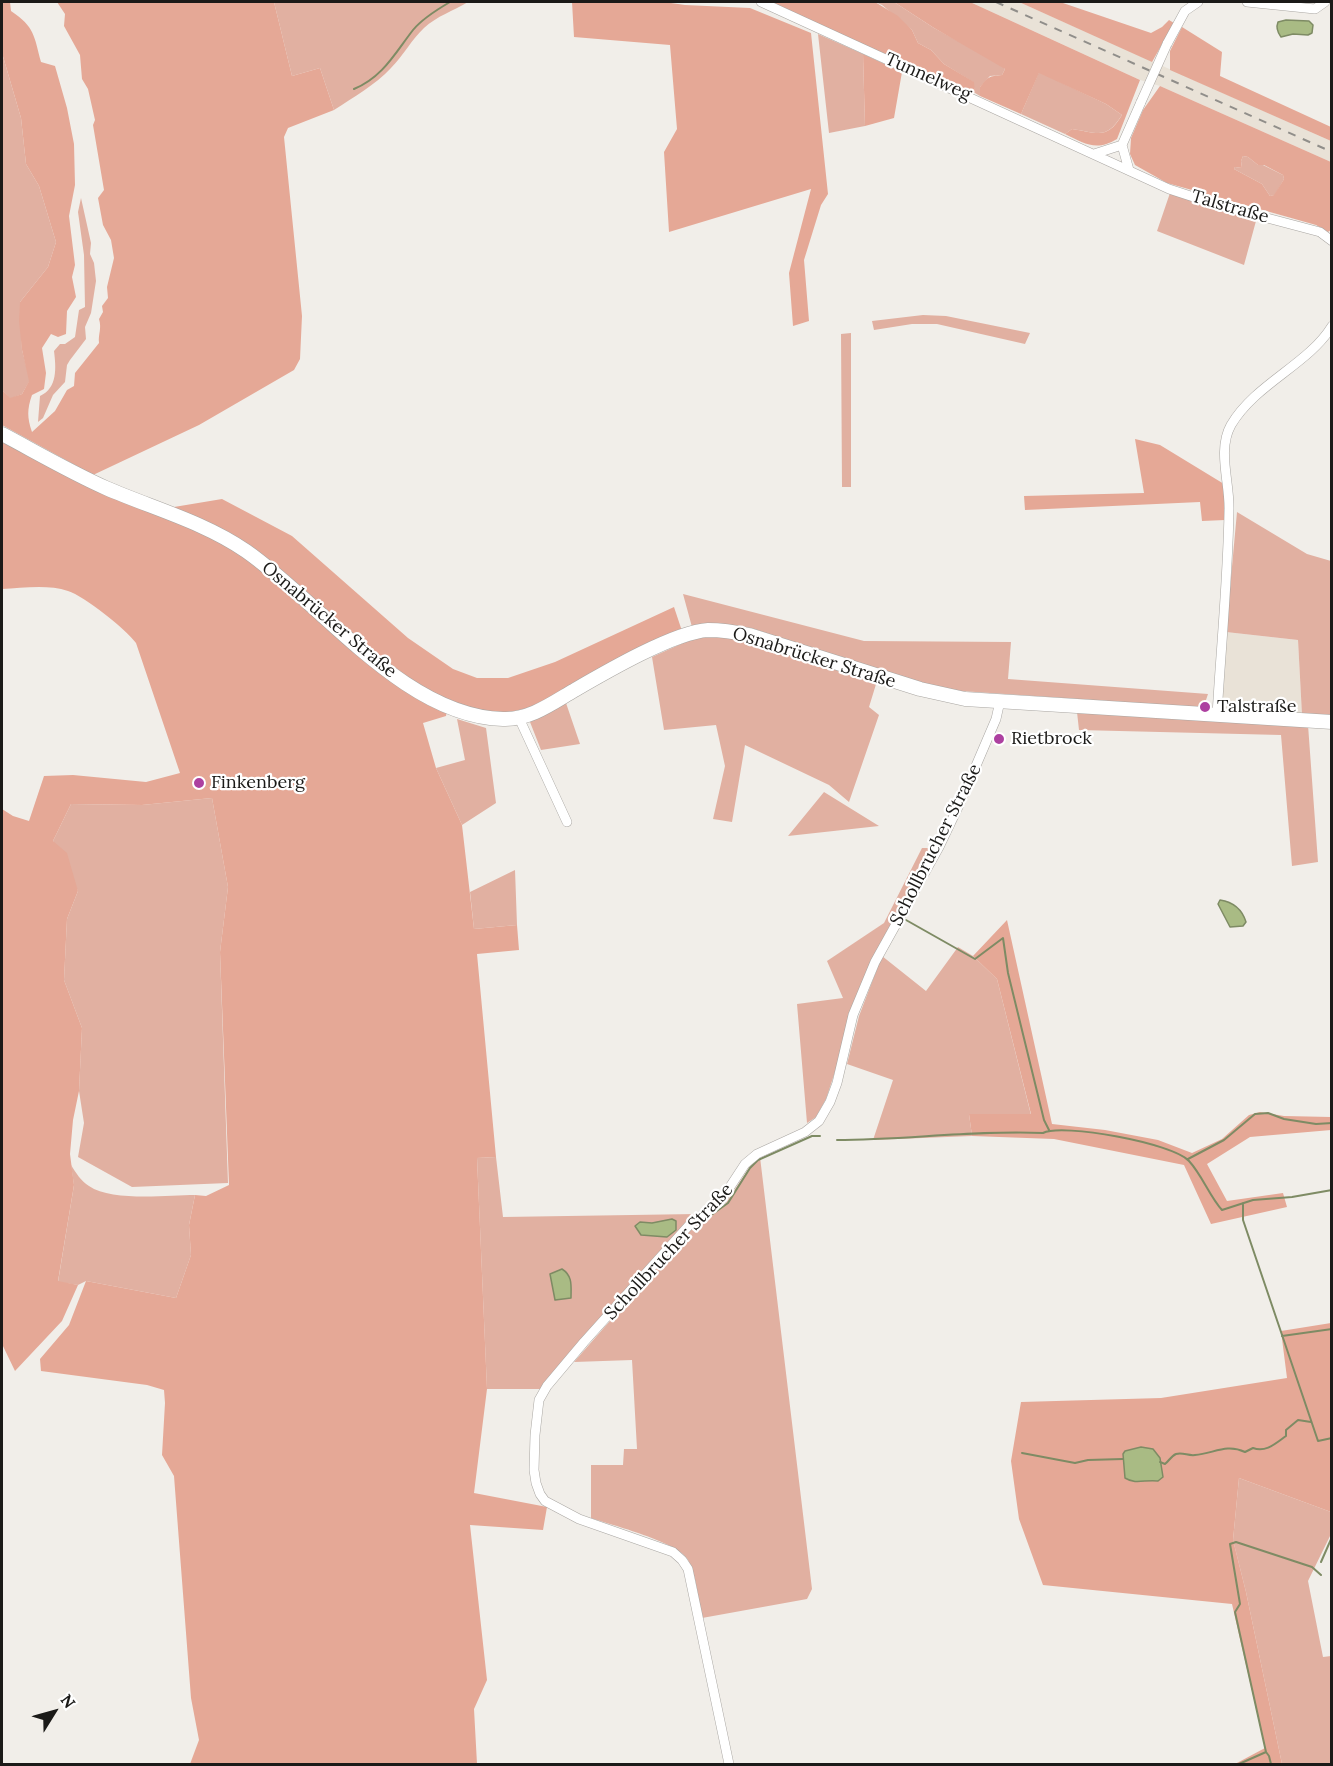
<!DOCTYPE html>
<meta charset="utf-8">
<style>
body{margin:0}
#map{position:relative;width:1333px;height:1766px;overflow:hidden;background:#f1eee9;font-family:Lora,serif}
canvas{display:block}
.frame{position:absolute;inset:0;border:3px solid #1b1a18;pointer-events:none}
.north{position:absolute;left:24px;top:1682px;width:60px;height:60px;-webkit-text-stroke:4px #fff;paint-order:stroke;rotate:53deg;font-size:16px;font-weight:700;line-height:24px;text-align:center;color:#1b1a18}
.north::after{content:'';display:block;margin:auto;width:21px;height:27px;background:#1b1a18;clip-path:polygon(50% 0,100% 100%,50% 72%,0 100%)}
</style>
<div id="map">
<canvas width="1333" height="1766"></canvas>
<div class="frame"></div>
<div class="north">N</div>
</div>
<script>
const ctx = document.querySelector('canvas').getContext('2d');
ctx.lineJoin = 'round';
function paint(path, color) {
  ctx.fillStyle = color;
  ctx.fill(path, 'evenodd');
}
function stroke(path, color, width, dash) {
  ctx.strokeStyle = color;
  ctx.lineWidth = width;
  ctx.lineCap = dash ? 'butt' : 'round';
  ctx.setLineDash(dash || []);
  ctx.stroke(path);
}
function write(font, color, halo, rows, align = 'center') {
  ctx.font = font + ' Lora,serif';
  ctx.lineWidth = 4.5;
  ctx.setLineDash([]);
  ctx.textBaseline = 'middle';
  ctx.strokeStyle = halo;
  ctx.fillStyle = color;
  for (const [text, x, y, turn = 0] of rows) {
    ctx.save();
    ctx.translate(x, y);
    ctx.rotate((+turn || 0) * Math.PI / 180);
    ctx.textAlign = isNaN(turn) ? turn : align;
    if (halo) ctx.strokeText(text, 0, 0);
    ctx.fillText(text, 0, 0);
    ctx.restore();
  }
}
const built = new Path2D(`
 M 970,2 L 1019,2 L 1331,141 L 1331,162 L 1160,86 L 1140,80 Z
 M 1226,632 L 1298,640 L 1302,715 L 1222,709 Z`);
const green = new Path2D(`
 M 274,2 L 468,2 C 453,11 437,16 424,28 C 412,39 403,56 391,68 C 375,85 354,97 334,110 L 320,68 L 292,76 Z
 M 875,2 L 894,2 L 934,28 L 1000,64 L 1005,69 L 1002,75 L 990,76 L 980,87 L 980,96 L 975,93 L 973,82 L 944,64 L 931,50 L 918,43 L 912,30 L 882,5 Z
 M 818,34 L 863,54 L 865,126 L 829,133 Z
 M 2,53 L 21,118 L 26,164 L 39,186 L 56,242 L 48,267 L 20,302 L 22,350 L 30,380 L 22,394 L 10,399 L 2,390 Z
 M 1039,72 L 1106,104 L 1122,115 C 1106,140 1099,133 1072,129 L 1065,134 L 1021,114 Z
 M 1243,156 L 1248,157 L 1258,165 L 1263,165 L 1283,175 L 1284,179 L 1275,195 L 1270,196 L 1262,184 L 1234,169 L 1235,167 L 1242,168 L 1241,161 Z
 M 1170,193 L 1256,221 L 1244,265 L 1157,231 Z
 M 81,198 L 91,243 L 90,254 L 94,263 L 96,281 L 91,313 L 85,327 L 86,339 L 70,360 L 67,365 L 65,382 L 53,395 L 43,418 L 38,422 L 40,396 C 58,388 56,367 54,351 L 60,344 L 65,344 L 75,337 L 79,310 L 85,307 L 84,255 L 78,212 Z
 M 923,315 L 946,316 L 1030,333 L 1025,344 L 937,324 L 912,324 L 874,330 L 872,321 Z
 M 851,333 L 851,487 L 842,487 L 841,334 Z
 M 1237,512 L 1307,554 L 1331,561 L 1331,717 L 1302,715 L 1298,640 L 1226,632 Z
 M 683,594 L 864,641 L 1011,642 L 1008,679 L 1208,694 L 1205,703 L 1196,707 L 961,691 L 913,681 L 751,628 L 706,623 L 692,627 Z
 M 718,635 L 746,638 L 877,681 L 869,707 L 879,715 L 849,802 L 829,785 L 745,745 L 732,822 L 713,819 L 725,766 L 716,725 L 664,730 L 652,657 L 692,639 Z
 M 566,703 L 580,744 L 541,750 L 530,722 Z
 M 1077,712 L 1308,725 L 1318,862 L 1292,866 L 1281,735 L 1079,730 Z
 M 457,719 L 486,728 L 496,803 L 462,825 L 436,768 L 465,760 Z
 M 824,792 L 879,826 L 788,836 Z
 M 212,798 L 228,887 L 220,952 L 228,1183 L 132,1187 L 78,1157 L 84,1123 L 79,1091 L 82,1028 L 64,980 L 67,919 L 78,891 L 53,841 L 71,804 L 142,805 Z
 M 922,848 L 933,848 L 873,957 L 826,1099 L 816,1117 L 807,1123 L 797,1004 L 843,998 L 827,961 L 884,923 Z
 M 515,870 L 517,925 L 474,929 L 470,892 Z
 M 958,947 L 973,956 L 997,979 L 1031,1115 L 969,1114 L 972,1136 L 873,1140 L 893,1080 L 847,1064 L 859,1016 L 882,956 L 926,991 Z
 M 496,1157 L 503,1217 L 696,1214 L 659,1252 L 540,1389 L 487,1389 L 477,1158 Z
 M 760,1157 L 812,1589 L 807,1599 L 702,1618 C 698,1600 697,1576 688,1560 C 679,1542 611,1525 591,1518 L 591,1465 L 623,1465 L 624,1449 L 637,1449 L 632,1360 L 574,1362 L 694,1225 L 724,1206 L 749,1168 Z
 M 71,1165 C 76,1173 81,1181 89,1186 C 112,1202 168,1195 195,1195 L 189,1225 L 191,1255 L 176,1298 L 86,1281 L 78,1285 L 58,1282 L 74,1185 Z
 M 1239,1478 L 1331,1512 L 1331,1534 L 1308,1581 L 1323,1657 L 1331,1656 L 1331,1764 L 1282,1764 L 1246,1592 L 1233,1540 Z`);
const forest = new Path2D(`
 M 2,2 L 10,2 L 11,11 C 35,27 34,36 41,62 L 55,66 L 67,108 L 74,144 L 75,185 L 69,216 L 75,265 L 72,277 L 76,297 L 67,311 L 66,334 L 58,337 L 51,334 L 42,348 L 46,373 L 44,389 L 32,395 C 27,409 27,418 32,432 L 55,411 L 67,390 L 74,386 L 75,373 L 99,343 C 98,334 102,329 99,319 L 103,312 L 102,306 L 108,298 L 107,287 L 114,258 L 111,240 L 103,225 L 98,198 L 104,190 L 93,125 L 95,120 L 88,89 L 82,79 L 80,55 L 64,26 L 65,14 L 57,2 L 274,2 L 292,76 L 320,68 L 334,110 L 288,128 L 284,137 L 302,316 L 300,359 L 294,370 L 199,425 L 93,475 L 2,425 L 2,390 L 10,398 L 22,394 L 29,381 L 22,350 L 19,321 L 20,302 L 48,267 L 56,242 L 39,186 L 26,164 L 21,118 L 2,53 Z
 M 572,2 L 664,2 L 685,5 L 750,8 L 811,33 L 828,194 L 821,205 L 804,260 L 809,321 L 793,326 L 789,273 L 811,189 L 669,232 L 664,152 L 677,129 L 670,45 L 574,37 Z
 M 770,2 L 875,2 L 898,16 L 912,30 L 918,43 L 931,50 L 944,64 L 974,82 L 975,93 L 810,22 Z
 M 894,2 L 970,2 L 1140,80 L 1117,139 C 1096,152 1084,143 1065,134 L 1072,129 C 1098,133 1107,140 1122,115 L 1106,104 L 1039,73 L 1021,114 L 980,96 L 980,87 C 988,77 989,76 1002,75 L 1005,69 L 934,28 Z
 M 1019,2 L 1060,2 L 1151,33 L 1162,27 L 1169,20 L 1174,23 L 1152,62 Z
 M 1182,27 L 1222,52 L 1220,76 L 1331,127 L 1331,141 L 1170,70 L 1170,51 Z
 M 863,54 L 902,72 L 894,118 L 865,126 Z
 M 1160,86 L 1331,162 L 1331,230 L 1328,232 L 1316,225 L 1167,183 L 1135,165 L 1130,154 L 1131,138 L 1143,110 ZM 1243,156 L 1248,157 L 1258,165 L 1264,165 L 1283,175 L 1284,179 L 1274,195 L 1270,196 L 1262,184 L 1234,169 L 1235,167 L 1242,168 L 1241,161 Z
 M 2,438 L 168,508 L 222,499 L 292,536 L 408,638 L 453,669 L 477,678 L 508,678 L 555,662 L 674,607 L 682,631 L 539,704 C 500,718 486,713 449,700 L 446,716 L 423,723 L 436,768 L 462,825 L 474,929 L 517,925 L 519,950 L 477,954 L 496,1157 L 477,1158 L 487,1389 L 474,1493 L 547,1507 L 543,1530 L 470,1525 L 487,1680 L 474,1709 L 477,1764 L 190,1764 L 199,1740 L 191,1698 L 174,1476 L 162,1455 L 165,1403 L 164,1390 L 147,1385 L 41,1371 L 40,1359 L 69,1325 L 86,1281 L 176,1298 L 191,1255 L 189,1225 L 195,1195 L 206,1196 L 229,1185 L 220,952 L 228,887 L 212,798 L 142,805 L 71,804 L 53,841 L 67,853 L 78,891 L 67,919 L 64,980 L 82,1028 L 79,1091 L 73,1120 L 70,1154 L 74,1185 L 58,1281 L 78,1285 L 62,1321 L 15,1371 L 2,1344 L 2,809 L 13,816 L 29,821 L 44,776 L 73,775 L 146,782 L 180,773 L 136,643 C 126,629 84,596 68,591 C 48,584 22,588 2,589 Z
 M 1135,439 L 1160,445 L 1224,484 L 1225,520 L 1202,521 L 1200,502 L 1025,510 L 1024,496 L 1144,493 Z
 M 1007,920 L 1052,1124 L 1105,1130 L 1158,1140 L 1192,1153 L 1222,1139 L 1249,1115 L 1260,1112 L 1284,1116 L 1331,1117 L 1331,1130 L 1250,1137 L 1207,1164 L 1227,1201 L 1283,1193 L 1287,1207 L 1211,1224 L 1184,1165 L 1054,1139 L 972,1136 L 969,1114 L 1031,1114 L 997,979 L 973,956 Z
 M 1331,1323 L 1331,1512 L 1239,1478 L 1233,1540 L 1246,1592 L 1282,1764 L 1235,1764 L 1265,1748 L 1232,1604 L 1043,1585 L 1019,1519 L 1011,1461 L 1021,1402 L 1161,1398 L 1287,1378 L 1281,1331 ZM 1123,1454 L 1160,1458 L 1161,1474 L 1158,1481 L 1149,1480 L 1138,1482 Z`);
const water = new Path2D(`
 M 1286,20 L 1309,21 L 1313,25 L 1312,33 L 1308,35 L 1293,34 L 1281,37 C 1278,33 1276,27 1278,22 Z
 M 1220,900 C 1233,902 1242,909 1246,922 L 1243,926 L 1230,927 L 1218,904 Z
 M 672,1219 L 676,1221 L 676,1230 L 667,1237 L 641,1235 L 635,1226 L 640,1222 L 652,1223 Z
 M 562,1269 C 573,1276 571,1286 571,1298 L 555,1300 L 550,1274 Z
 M 1141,1447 L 1153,1449 L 1160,1458 L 1163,1477 L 1158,1481 C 1146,1479 1136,1485 1125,1478 L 1123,1454 L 1125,1451 Z`);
const stream = new Path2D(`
 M 354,89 C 383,77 395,53 413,30 C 422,19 438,9 450,2
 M 906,920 L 975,959 L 1003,938 L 1008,973 L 1044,1120 L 1049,1130
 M 837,1140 C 905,1140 974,1130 1043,1133 C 1062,1123 1173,1143 1189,1161 C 1202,1175 1210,1197 1222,1210 L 1253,1200 L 1292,1197 L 1332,1190
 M 1188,1159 L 1224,1140 L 1255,1114 L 1268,1113 L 1284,1119 L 1316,1124 L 1332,1123
 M 1243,1203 L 1243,1220 L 1318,1441 L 1332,1438
 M 700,1223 L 728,1203 L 750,1168 L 758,1160 L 812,1136 L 820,1136
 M 1282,1336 L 1332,1329
 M 1022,1453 L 1075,1463 L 1088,1460 L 1123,1459
 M 1160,1462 L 1165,1464 C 1169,1461 1171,1456 1176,1454 C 1183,1452 1188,1456 1195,1455 C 1213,1454 1226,1443 1245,1452 L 1253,1448 C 1266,1453 1276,1443 1286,1436 L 1286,1430 L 1298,1420 L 1311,1422
 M 1321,1562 L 1332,1537
 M 1266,1752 L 1235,1612 L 1240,1604 L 1230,1544 L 1236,1542 L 1312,1567 L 1321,1575
 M 1239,1764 L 1266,1752 L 1269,1756 L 1271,1764`);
const street = new Path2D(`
 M 761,2 L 1169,189 L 1218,205 L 1320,232 L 1332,241
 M 1247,2 L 1315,9 L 1325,2
 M 1167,44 L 1185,11 L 1198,2
 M 1094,154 L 1122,145
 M 1129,170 L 1122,145 L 1141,102
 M 1217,715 C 1221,647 1228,578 1229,510 C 1230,483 1217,450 1231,425 C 1256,383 1308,365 1332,326
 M 519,718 L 567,822
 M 729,1764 L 688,1569 L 682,1560 L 673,1552 L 579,1519 L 545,1501 L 540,1494 L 536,1483 L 534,1470 L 535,1435 L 539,1400 L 547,1386 L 584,1342 L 692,1222 L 720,1202 L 745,1164 L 757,1154 L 805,1132 L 819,1121 L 830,1102 L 837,1083 L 853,1015 L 875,962 L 939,847 L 960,803 L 996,719 L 1000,701`);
const secondary = new Path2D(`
 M 2,434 C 36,452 70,472 106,488 C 152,508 204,522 246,551 C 321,603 405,717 503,719 C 529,720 551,704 573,691 C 604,673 674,632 708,630 C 722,630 735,632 749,635 L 920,689 L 965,699 L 1332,722`);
const rail = new Path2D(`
 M 996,2 L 1332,152`);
const streetBridge = new Path2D(`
 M 1141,102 L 1167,44`);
const markers = [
 [1205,707,6,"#ad40a0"],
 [999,739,6,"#ad40a0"],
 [199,783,6,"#ad40a0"]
];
const streetNames = [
 ["Tunnelweg",928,77,24],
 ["Talstraße",1230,207,16],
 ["Osnabrücker Straße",329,620,40],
 ["Osnabrücker Straße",814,658,17],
 ["Schollbrucher Straße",936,845,-63],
 ["Schollbrucher Straße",669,1252,-47]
];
const poiNames = [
 ["Talstraße",1217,707],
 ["Rietbrock",1011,739],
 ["Finkenberg",211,783]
];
paint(built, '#e9e2d7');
paint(green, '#e1b0a1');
paint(forest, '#e5a896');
paint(water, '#a9bb84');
stroke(water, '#7e8b64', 1.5);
stroke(stream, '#7e8b64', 2);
stroke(street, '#a9a6a2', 10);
stroke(secondary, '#a9a6a2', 15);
stroke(street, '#fff', 9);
stroke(secondary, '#fff', 14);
stroke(rail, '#908e8a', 2, [8, 8]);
stroke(streetBridge, '#a9a6a2', 10, []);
stroke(streetBridge, '#fff', 9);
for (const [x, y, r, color] of markers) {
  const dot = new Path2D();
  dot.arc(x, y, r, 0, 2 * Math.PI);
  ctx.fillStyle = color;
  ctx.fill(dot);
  stroke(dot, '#fff', 2);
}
write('18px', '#1b1a18', '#fff', streetNames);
write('18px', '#1b1a18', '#fff', poiNames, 'left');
</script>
